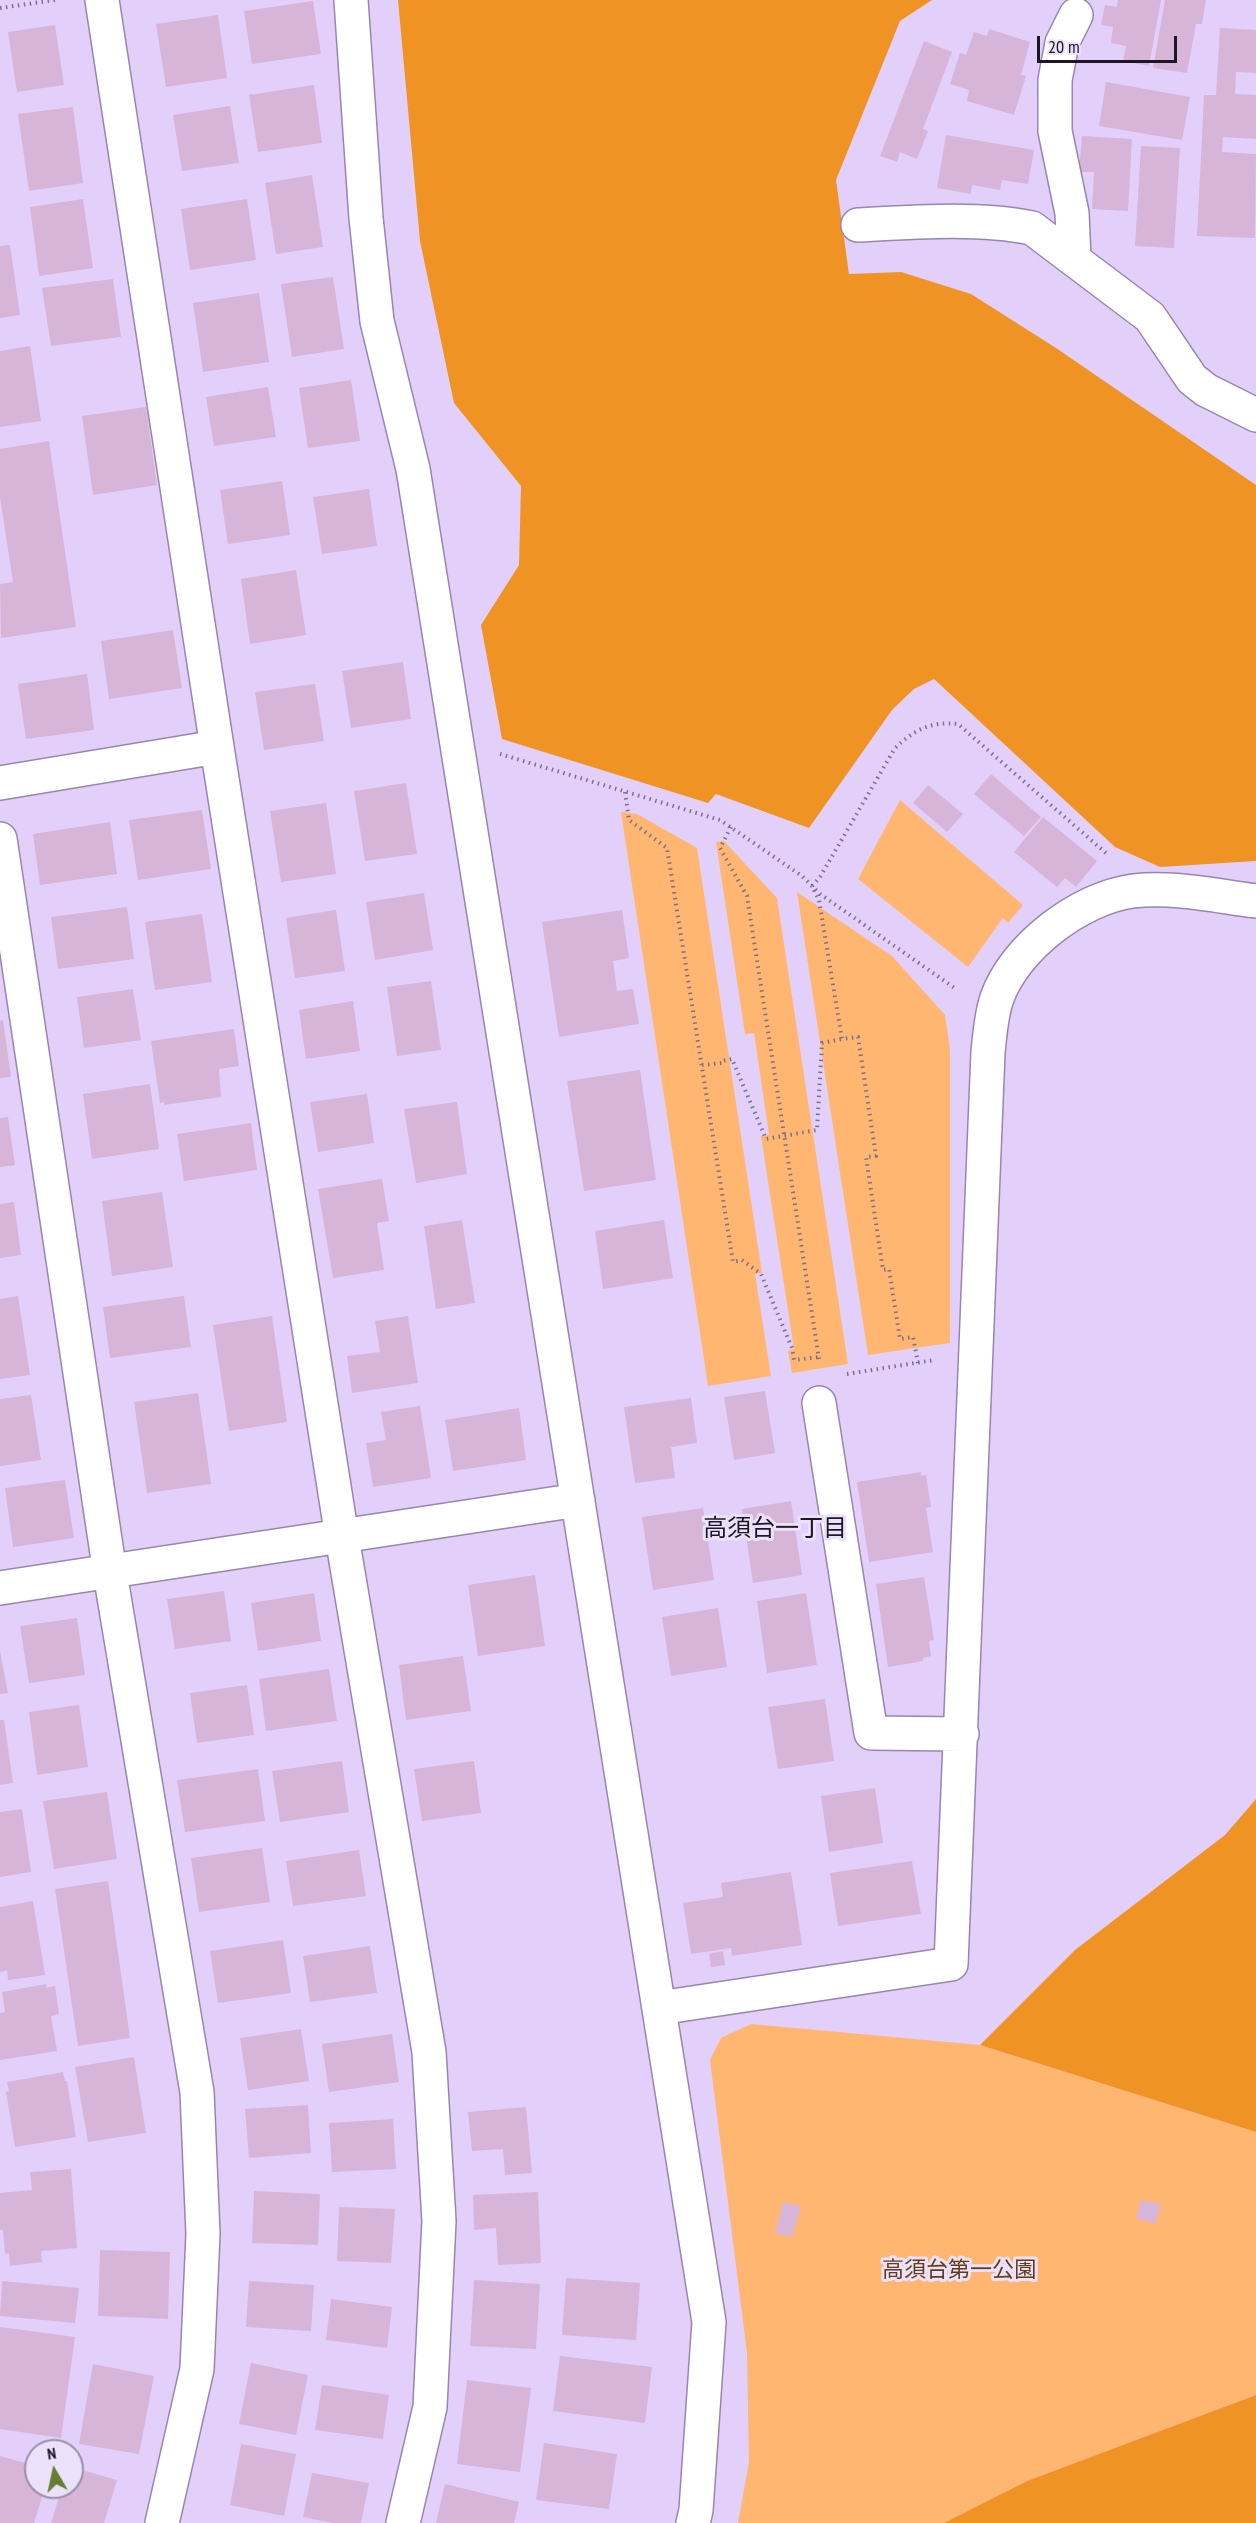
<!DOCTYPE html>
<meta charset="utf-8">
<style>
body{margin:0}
#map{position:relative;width:1256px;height:2523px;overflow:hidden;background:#e2d0fb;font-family:"PT Sans Narrow",sans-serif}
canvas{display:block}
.north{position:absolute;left:24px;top:2439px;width:60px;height:60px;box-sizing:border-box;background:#ebe1fb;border:2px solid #9890a5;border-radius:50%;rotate:351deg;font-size:16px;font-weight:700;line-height:24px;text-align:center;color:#1c1625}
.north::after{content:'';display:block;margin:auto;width:21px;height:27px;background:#677e2f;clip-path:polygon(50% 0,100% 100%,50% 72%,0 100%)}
.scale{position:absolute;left:1037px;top:36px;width:140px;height:27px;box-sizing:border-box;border:3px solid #1c1625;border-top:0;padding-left:8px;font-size:18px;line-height:21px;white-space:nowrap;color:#1c1625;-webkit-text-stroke:4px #ebe1fb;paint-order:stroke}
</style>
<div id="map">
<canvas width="1256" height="2523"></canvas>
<div class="north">N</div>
<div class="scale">20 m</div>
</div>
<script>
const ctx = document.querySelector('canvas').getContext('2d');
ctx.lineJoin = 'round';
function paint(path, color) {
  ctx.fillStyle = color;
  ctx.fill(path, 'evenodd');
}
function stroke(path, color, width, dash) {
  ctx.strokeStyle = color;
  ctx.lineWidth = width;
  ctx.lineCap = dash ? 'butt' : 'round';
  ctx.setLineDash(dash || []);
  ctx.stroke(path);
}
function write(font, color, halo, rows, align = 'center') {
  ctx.font = font + ' "PT Sans Narrow","Noto Sans JP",sans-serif';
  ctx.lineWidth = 6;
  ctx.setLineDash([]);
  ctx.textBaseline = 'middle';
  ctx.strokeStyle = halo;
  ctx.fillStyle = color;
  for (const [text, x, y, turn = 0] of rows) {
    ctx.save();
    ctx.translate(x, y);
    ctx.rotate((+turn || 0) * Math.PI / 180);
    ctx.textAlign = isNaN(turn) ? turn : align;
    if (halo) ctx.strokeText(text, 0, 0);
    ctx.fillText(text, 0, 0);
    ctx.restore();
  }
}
const green = new Path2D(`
 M 900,800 L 1023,905 L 1008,923 L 1003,918 L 968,967 L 858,879 Z
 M 621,812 L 637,814 L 697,848 L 762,1273 L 755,1274 L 771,1376 L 708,1386 Z
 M 724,841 L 777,898 L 848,1364 L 792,1373 L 788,1351 L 794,1349 L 761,1136 L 769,1135 L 754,1033 L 745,1034 L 716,842 Z
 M 797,892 L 892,956 L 945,1015 L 950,1049 L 950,1343 L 868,1355 Z
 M 751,2024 L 980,2045 L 1256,2132 L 1256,2395 L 1027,2481 L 944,2523 L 738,2523 L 749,2462 L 747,2353 L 710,2060 L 721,2038 Z`);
const forest = new Path2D(`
 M 398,0 L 932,0 L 900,21 L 836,180 L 849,274 L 901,272 L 971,294 L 1056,348 L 1256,485 L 1256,861 L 1160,867 L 1115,847 L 934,679 L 914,689 L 892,710 L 809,828 L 716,794 L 708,803 L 502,739 L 481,625 L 519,565 L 521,486 L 454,403 L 420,241 Z
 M 1256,1799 L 1256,2132 L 980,2045 L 1075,1950 L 1225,1835 Z
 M 1256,2395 L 1256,2523 L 944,2523 L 1027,2481 Z`);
const building = new Path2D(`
 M 1118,0 L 1161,0 L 1149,66 L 1123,61 L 1126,46 L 1111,43 L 1113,27 L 1101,25 L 1105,5 L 1117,7 Z
 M 1165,0 L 1206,0 L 1202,24 L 1196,24 L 1187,73 L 1153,68 Z
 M 313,1 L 321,54 L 252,64 L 244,11 Z
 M 218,15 L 227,78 L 166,87 L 156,24 Z
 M 55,25 L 64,85 L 17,92 L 8,32 Z
 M 1220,28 L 1256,30 L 1256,73 L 1236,72 L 1235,94 L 1256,95 L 1256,139 L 1223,137 L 1222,152 L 1256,154 L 1255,238 L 1197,236 L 1204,95 L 1216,95 Z
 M 989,29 L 1030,42 L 1021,75 L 1026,76 L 1014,115 L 967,101 L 969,90 L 950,84 L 960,53 L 966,55 L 974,32 L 987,36 Z
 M 924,41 L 952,52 L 923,129 L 928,131 L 917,159 L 900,152 L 897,162 L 880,156 Z
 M 1106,82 L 1190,97 L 1182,140 L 1099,126 Z
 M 314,85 L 322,143 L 258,152 L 249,95 Z
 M 230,106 L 239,163 L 182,171 L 173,115 Z
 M 73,107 L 83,183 L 29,191 L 18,114 Z
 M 946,135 L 1034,150 L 1028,184 L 1002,180 L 1000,190 L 972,185 L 971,194 L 937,188 Z
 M 1082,136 L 1132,139 L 1128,211 L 1092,209 L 1094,172 L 1079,172 Z
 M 1141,146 L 1180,148 L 1174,248 L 1135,246 Z
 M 312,175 L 323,247 L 276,254 L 265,183 Z
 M 83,199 L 93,268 L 39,276 L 30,207 Z
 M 247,199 L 256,260 L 190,270 L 181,209 Z
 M 10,245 L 20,315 L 0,318 L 0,246 Z
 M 333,277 L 344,349 L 292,357 L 281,284 Z
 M 113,279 L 121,337 L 51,346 L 42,288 Z
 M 259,293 L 269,362 L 203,372 L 193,303 Z
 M 30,346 L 41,421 L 0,427 L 0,351 Z
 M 351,380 L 360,441 L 308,448 L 299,388 Z
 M 268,387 L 276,437 L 214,446 L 206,397 Z
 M 146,407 L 157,485 L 93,495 L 82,416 Z
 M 49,441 L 76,627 L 1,638 L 0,584 L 13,582 L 0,497 L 0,449 Z
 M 282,481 L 290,535 L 228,544 L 220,490 Z
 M 369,489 L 377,546 L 322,554 L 313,497 Z
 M 296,570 L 306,635 L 250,644 L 241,579 Z
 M 173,630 L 182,688 L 109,699 L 101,641 Z
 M 403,662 L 411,719 L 351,728 L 342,671 Z
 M 87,674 L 94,730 L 26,739 L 18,684 Z
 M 315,684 L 324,741 L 264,750 L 255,692 Z
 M 991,774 L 1041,817 L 1024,836 L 974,794 Z
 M 406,783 L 417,854 L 365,861 L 354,791 Z
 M 928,785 L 963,814 L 947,832 L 913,803 Z
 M 326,803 L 336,874 L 281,882 L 270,811 Z
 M 202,810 L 211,869 L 138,880 L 129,820 Z
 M 1043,817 L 1097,861 L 1076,887 L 1065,878 L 1057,887 L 1014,852 Z
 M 110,822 L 117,874 L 40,885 L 33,834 Z
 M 424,893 L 433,950 L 375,960 L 366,902 Z
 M 127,907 L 134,959 L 58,969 L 51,917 Z
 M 336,910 L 345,971 L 295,978 L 286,918 Z
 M 622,910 L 629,958 L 613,961 L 617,991 L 633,989 L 639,1024 L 559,1037 L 542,922 Z
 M 202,914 L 212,982 L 155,990 L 145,922 Z
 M 431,981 L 441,1050 L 397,1056 L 387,987 Z
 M 133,989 L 141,1040 L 84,1048 L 77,997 Z
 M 353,1001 L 360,1051 L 306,1059 L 299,1010 Z
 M 3,1020 L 11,1077 L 0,1078 L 0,1021 Z
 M 234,1029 L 239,1066 L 219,1069 L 221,1097 L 164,1105 L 164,1102 L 160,1103 L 151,1041 Z
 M 640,1070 L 656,1180 L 584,1191 L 567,1081 Z
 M 150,1084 L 159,1149 L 92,1159 L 83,1094 Z
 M 367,1094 L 374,1143 L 318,1152 L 310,1102 Z
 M 457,1102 L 467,1174 L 416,1183 L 404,1109 Z
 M 8,1117 L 15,1165 L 0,1167 L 0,1118 Z
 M 251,1123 L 257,1170 L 184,1181 L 177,1134 Z
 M 382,1179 L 389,1221 L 377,1223 L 384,1270 L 333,1278 L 318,1189 Z
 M 162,1192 L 173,1267 L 112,1276 L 102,1201 Z
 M 14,1202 L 21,1255 L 0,1258 L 0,1204 Z
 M 462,1220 L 475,1303 L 436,1309 L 424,1226 Z
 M 664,1220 L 673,1278 L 603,1289 L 595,1231 Z
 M 18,1296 L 30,1375 L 0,1379 L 0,1299 Z
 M 184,1296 L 191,1347 L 110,1358 L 103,1307 Z
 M 272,1316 L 287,1422 L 229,1431 L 213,1325 Z
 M 408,1316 L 418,1383 L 352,1393 L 347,1356 L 380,1352 L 375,1321 Z
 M 765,1391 L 775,1453 L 734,1460 L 724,1397 Z
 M 198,1393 L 211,1484 L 147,1493 L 134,1402 Z
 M 31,1395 L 41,1460 L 0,1466 L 0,1399 Z
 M 691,1398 L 697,1443 L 671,1447 L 675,1478 L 635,1483 L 624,1407 Z
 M 420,1406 L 431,1478 L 373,1487 L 366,1443 L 386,1440 L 381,1412 Z
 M 519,1408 L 526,1460 L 453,1471 L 445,1420 Z
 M 921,1472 L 921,1476 L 926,1475 L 931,1507 L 926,1508 L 933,1552 L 869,1562 L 857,1482 Z
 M 65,1480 L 74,1538 L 13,1547 L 5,1488 Z
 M 791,1501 L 802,1575 L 753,1583 L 742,1509 Z
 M 703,1508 L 714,1580 L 653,1590 L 642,1517 Z
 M 535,1575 L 545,1646 L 478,1656 L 468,1585 Z
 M 924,1577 L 934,1640 L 929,1641 L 931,1656 L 923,1658 L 923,1661 L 888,1667 L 876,1584 Z
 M 224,1591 L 231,1641 L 175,1649 L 167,1599 Z
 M 314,1593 L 321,1641 L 258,1651 L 251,1603 Z
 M 806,1593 L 817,1665 L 767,1673 L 757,1601 Z
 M 718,1608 L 727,1667 L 671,1676 L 662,1617 Z
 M 77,1618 L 85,1675 L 29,1683 L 20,1626 Z
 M 0,1651 L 8,1693 L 0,1694 Z
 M 463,1656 L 471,1711 L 406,1720 L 399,1665 Z
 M 329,1669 L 337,1721 L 266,1731 L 259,1679 Z
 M 247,1685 L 254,1735 L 197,1743 L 190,1693 Z
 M 825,1699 L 834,1761 L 778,1769 L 768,1707 Z
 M 79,1705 L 88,1767 L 37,1775 L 29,1712 Z
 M 0,1720 L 4,1720 L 13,1783 L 0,1785 Z
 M 342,1761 L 349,1812 L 280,1822 L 272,1771 Z
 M 474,1761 L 481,1813 L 422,1821 L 414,1769 Z
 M 258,1769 L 265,1821 L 185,1832 L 177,1780 Z
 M 875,1788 L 883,1843 L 829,1852 L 821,1796 Z
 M 107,1792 L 117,1859 L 54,1869 L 43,1801 Z
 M 22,1809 L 31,1872 L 0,1877 L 0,1812 Z
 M 262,1848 L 270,1902 L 199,1912 L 191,1858 Z
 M 359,1850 L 366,1896 L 293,1906 L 286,1861 Z
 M 912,1861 L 921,1914 L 838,1926 L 830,1873 Z
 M 791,1872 L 802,1945 L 732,1956 L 731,1948 L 691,1954 L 683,1903 L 723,1897 L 721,1883 Z
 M 108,1881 L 130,2038 L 78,2046 L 55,1889 Z
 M 33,1901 L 45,1975 L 8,1980 L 7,1970 L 0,1972 L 0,1907 Z
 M 283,1940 L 291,1993 L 218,2003 L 210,1951 Z
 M 370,1946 L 377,1993 L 310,2002 L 303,1956 Z
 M 723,1951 L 725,1965 L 711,1967 L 709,1954 Z
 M 46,1984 L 46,1988 L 55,1986 L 59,2014 L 51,2016 L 57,2051 L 0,2060 L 0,2013 L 5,2012 L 2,1992 Z
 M 301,2029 L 309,2081 L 248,2090 L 240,2038 Z
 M 392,2034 L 399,2082 L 329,2092 L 322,2044 Z
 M 134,2057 L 146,2133 L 88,2142 L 75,2067 Z
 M 63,2072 L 65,2081 L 67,2081 L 76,2137 L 15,2147 L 6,2092 L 9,2091 L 7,2082 Z
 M 308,2105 L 311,2153 L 249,2158 L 245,2109 Z
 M 526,2107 L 532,2173 L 505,2175 L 503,2149 L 472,2151 L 468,2112 Z
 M 393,2119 L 396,2169 L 332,2172 L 329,2123 Z
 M 71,2169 L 77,2248 L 41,2251 L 42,2262 L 10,2266 L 9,2253 L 5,2254 L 3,2230 L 0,2230 L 0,2193 L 32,2190 L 30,2172 Z
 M 254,2191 L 320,2194 L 318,2245 L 252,2243 Z
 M 538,2192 L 541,2263 L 498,2265 L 496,2228 L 474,2230 L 473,2195 Z
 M 1141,2200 L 1161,2204 L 1155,2224 L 1136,2218 Z
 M 783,2202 L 801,2206 L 792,2237 L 775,2233 Z
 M 339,2207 L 395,2209 L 391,2263 L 337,2261 Z
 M 100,2250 L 170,2252 L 168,2319 L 98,2316 Z
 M 566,2278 L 640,2283 L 636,2340 L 562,2335 Z
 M 474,2280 L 540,2284 L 536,2349 L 470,2346 Z
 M 2,2281 L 79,2288 L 75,2323 L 0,2316 Z
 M 249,2281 L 314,2285 L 311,2331 L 246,2327 Z
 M 331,2299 L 392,2307 L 387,2348 L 326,2340 Z
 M 0,2327 L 75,2337 L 61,2438 L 0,2429 Z
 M 560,2356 L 652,2367 L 645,2423 L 553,2411 Z
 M 251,2363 L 308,2375 L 296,2435 L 239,2424 Z
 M 93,2364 L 154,2376 L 139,2454 L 79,2444 Z
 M 467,2380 L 531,2388 L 520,2472 L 457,2464 Z
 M 322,2385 L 389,2395 L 383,2439 L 315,2430 Z
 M 544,2443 L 617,2454 L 609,2509 L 536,2500 Z
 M 241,2444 L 296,2454 L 284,2516 L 230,2505 Z
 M 0,2456 L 36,2466 L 36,2487 L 45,2487 L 34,2523 L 0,2523 Z
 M 72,2467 L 117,2480 L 104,2523 L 51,2523 L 62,2487 L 72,2487 Z
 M 312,2473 L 369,2483 L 361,2523 L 332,2523 L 303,2517 Z
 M 445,2484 L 519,2502 L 514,2523 L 436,2523 Z`);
const path = new Path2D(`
 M 0,8 L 55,0
 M 500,754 L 720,820 L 802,876 L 820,894 L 956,989
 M 625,792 L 629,820 L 667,848 L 733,1262 L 742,1260 L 761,1274 L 792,1348 L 794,1360 L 819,1357
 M 731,827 L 720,848 L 747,896 L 819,1359
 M 702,1065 L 722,1063 L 722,1061 L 732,1059 L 766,1139 L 817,1130 L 822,1043 L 842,1039
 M 918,1363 L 913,1337 L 900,1339 L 889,1269 L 883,1270 L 866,1157 L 876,1156 L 858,1037 L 842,1039 L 819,900 L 812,886 L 820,877 L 895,748 C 914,730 931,721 958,724 L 1107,854
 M 847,1374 L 934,1360`);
const minor = new Path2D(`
 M 102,0 L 217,747 L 342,1537 L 429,2052 L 439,2221 L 430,2407 L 403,2523
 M 351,0 L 366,218 L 377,321 L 413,469 L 709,2322 L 696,2510 L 693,2523
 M 858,225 C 913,222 979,217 1032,228 L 1150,317 L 1192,379 L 1206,390 L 1256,415
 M 1074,259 L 1072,213 L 1055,131 L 1055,80 L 1062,43 L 1076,15
 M 0,783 L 217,747
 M 0,839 L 110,1573 L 197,2092 L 203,2234 L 197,2369 L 162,2523
 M 819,1403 L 871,1733 L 962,1734
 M 0,1588 L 578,1500
 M 659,2008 L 951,1964 L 988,1052 C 990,1034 991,1015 997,998 C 1015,947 1080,898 1133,891 C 1173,886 1216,896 1256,901`);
const parkNames = [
 ["高須台第一公園",959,2271]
];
const neighbourhoodNames = [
 ["高須台一丁目",775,1529]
];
paint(green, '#ffb670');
paint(forest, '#f09325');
paint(building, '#d6b5d9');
stroke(minor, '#9786ae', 36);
stroke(path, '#7b708c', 4, [1.5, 4.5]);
stroke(minor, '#fff', 33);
write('22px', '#633d16', '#ebe1fb', parkNames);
write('24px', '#1c1625', '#ebe1fb', neighbourhoodNames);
</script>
